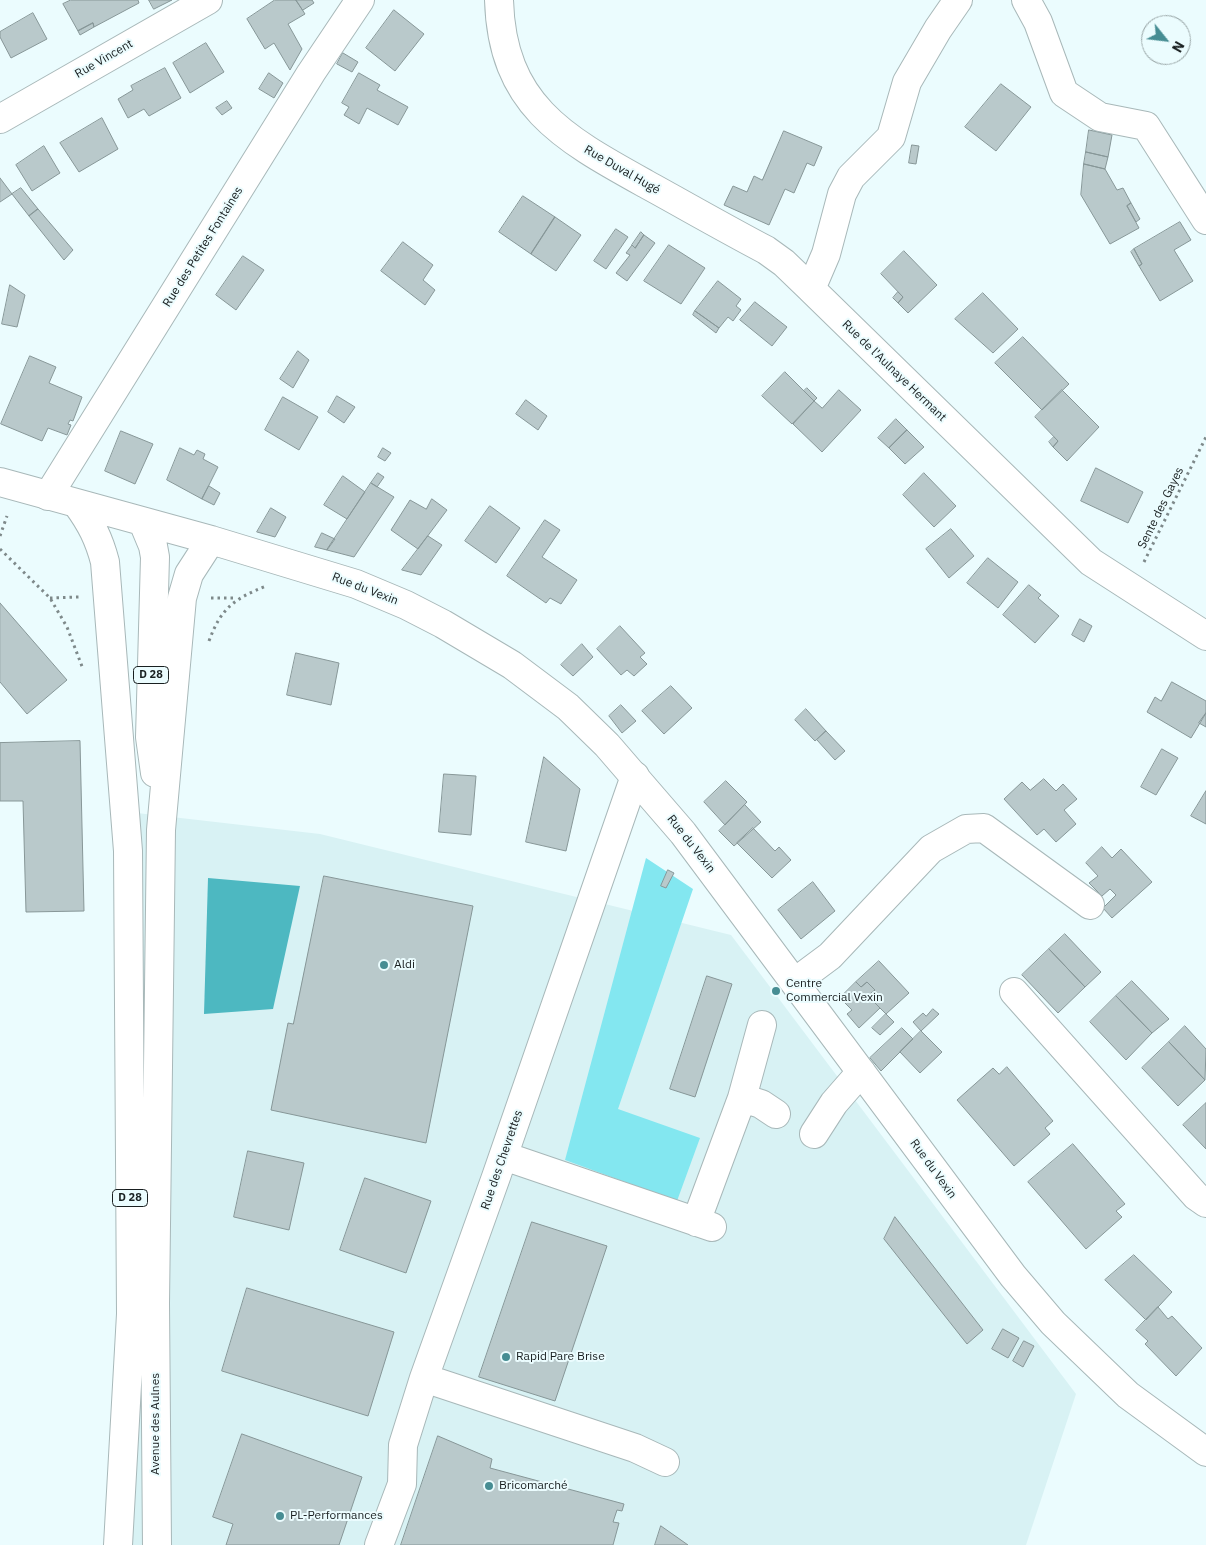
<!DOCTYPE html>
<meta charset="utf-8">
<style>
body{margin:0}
#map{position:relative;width:1206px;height:1545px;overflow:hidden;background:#ebfcfe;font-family:"IBM Plex Sans",sans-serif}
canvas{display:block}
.north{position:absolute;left:1141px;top:15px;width:50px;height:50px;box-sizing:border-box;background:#ebfcfe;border:1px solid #97a4a5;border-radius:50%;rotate:119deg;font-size:14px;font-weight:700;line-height:20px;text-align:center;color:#191f20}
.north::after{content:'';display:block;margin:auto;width:18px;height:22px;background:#468d93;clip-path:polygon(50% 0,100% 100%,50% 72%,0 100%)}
</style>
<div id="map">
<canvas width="1206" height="1545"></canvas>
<div class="north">N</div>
</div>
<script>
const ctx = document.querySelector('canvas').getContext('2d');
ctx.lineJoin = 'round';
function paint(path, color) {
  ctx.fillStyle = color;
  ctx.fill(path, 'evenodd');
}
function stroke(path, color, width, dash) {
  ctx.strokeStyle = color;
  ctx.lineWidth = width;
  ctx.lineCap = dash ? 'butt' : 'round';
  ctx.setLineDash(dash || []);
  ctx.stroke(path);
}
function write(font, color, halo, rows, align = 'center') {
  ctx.font = font + ' "IBM Plex Sans",sans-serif';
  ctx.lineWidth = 4;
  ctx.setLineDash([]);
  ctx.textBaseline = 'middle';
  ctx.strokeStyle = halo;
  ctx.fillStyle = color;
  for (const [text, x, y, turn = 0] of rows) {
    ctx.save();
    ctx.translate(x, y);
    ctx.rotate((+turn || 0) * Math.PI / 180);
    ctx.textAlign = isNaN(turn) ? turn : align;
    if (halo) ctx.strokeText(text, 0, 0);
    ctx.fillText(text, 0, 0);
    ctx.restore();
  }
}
const built = new Path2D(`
 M 137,813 L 320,834 L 731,935 L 1076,1394 L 1026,1545 L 125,1545 Z`);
const green = new Path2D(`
 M 646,858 L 693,889 L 618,1109 L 700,1138 L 677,1201 L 565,1160 Z`);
const water = new Path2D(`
 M 208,878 L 300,886 L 273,1009 L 204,1014 Z`);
const building = new Path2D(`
 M 71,0 L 138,0 L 139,3 L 94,27 L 93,23 L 78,31 L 63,4 Z
 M 149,0 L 172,0 L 154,9 Z
 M 275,0 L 296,0 L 305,14 L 288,24 L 302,49 L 290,70 L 274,43 L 265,49 L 247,19 Z
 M 296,0 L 312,0 L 314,3 L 303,10 Z
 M 394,10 L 424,34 L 395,71 L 366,48 Z
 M 33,13 L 47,39 L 11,58 L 0,37 L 0,32 Z
 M 93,23 L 94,27 L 80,35 L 78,31 Z
 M 206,43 L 224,72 L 190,93 L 173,63 Z
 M 343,53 L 358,62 L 352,72 L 337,64 Z
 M 165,68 L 181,98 L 149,116 L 144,109 L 128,118 L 118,99 L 133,90 L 131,86 Z
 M 269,73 L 283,83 L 274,98 L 259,89 Z
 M 359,73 L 380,85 L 377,90 L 408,107 L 398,125 L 367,108 L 359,124 L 344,115 L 349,107 L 342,103 Z
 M 1001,84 L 1031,107 L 996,151 L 965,127 Z
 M 227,101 L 232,108 L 222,115 L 216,108 Z
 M 102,118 L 118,149 L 79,172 L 60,143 Z
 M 1089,130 L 1112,135 L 1108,157 L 1086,152 Z
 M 784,131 L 822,147 L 814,166 L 807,163 L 794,193 L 785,189 L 769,225 L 724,205 L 733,186 L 747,192 L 754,176 L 762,180 Z
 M 912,145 L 919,146 L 916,164 L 909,163 Z
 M 44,146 L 60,173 L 32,191 L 16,165 Z
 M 1086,152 L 1108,157 L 1105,169 L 1084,164 Z
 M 1084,164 L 1105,169 L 1117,190 L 1123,188 L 1131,203 L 1127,206 L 1139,228 L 1110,244 L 1081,195 Z
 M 0,178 L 12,194 L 0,202 Z
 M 21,188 L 38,209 L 29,216 L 12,194 Z
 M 523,196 L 555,217 L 531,254 L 499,232 Z
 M 1131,203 L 1140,219 L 1136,222 L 1127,206 Z
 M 38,209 L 73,250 L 64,260 L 29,216 Z
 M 555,217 L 581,235 L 556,271 L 531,254 Z
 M 1180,222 L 1191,240 L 1174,250 L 1193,281 L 1160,301 L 1139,266 L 1142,264 L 1134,249 Z
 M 616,229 L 628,237 L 606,269 L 594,261 Z
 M 641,232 L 644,235 L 635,248 L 632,245 Z
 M 644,235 L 655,243 L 627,281 L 616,273 L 630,255 L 626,253 L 632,245 L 635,248 Z
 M 403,242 L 433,265 L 423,280 L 435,290 L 425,305 L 381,271 Z
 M 669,245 L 705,268 L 681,304 L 644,281 Z
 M 1134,249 L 1142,264 L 1139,266 L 1131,252 Z
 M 904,251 L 937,285 L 908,313 L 898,303 L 903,297 L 881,274 Z
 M 243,256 L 264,270 L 236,310 L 216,295 Z
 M 718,281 L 741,299 L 736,306 L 741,310 L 733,321 L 728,317 L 719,328 L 695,311 Z
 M 10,285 L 25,295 L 17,327 L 2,324 Z
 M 898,292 L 903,297 L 898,303 L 893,298 Z
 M 983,293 L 1018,329 L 993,353 L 955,319 Z
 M 755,302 L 787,327 L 772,346 L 740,320 Z
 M 695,311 L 719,328 L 716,333 L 693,315 Z
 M 1023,337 L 1069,384 L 1042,410 L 995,363 Z
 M 298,351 L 309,360 L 293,388 L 280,379 Z
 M 30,356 L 56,367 L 49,383 L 82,397 L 73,421 L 70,420 L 68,424 L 71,425 L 67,435 L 48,428 L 42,441 L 1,424 Z
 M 785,372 L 814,401 L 792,424 L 762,396 Z
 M 807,388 L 817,398 L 814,401 L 804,391 Z
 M 839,390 L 861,410 L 822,452 L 793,424 L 814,401 L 822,408 Z
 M 1062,390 L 1099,427 L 1067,461 L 1053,447 L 1058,441 L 1035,417 Z
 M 337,396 L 355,407 L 344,423 L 328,412 Z
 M 283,397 L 318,417 L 299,450 L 265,430 Z
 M 526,400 L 547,416 L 538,430 L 516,414 Z
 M 896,419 L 907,430 L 889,448 L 878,438 Z
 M 907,430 L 924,447 L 905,464 L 889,448 Z
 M 121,431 L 153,444 L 135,484 L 105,471 Z
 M 1054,437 L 1058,441 L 1053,447 L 1049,442 Z
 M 180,448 L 194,455 L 197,450 L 205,454 L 203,459 L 218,467 L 202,499 L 167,480 Z
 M 383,448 L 391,453 L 385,461 L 378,457 Z
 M 1096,468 L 1143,492 L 1128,523 L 1081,501 Z
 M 378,473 L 384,477 L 377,487 L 371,483 Z
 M 924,473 L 956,506 L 934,527 L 903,495 Z
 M 343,476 L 365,492 L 347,519 L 324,505 Z
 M 371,483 L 394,497 L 354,557 L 327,550 Z
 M 209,486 L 220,493 L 214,505 L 202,499 Z
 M 432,499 L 447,510 L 418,549 L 391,530 L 410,500 L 426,509 Z
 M 490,506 L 520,528 L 496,563 L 465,541 Z
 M 271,508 L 286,517 L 275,537 L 257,532 Z
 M 545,520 L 560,530 L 542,557 L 577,580 L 561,604 L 550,598 L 546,603 L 507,576 Z
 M 951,529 L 974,556 L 949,578 L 926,549 Z
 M 322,533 L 335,539 L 327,550 L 315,547 Z
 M 428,536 L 442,545 L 421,575 L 402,570 Z
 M 988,558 L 1018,582 L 998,608 L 967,583 Z
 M 1029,585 L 1041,595 L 1038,598 L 1059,616 L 1035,643 L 1003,615 Z
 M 0,603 L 67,680 L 27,714 L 0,682 Z
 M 1080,619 L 1092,626 L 1084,642 L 1072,635 Z
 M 620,626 L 645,653 L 640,657 L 647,664 L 634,676 L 627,670 L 621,675 L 597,649 Z
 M 582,644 L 593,657 L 573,676 L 561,665 Z
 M 296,653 L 339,663 L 331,705 L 287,695 Z
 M 1172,682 L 1206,701 L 1206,713 L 1191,738 L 1147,712 L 1155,697 L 1161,701 Z
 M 671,686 L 692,708 L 664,734 L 642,711 Z
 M 621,705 L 636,721 L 622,733 L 609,716 Z
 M 806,709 L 826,731 L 815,741 L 795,720 Z
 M 1206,713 L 1206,727 L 1199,723 Z
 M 826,731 L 845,751 L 835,760 L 817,740 Z
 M 80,741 L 84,911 L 26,912 L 23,801 L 0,801 L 0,743 Z
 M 1162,749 L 1178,758 L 1156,795 L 1141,787 Z
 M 544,757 L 580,789 L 566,851 L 526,842 Z
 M 444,774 L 476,776 L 471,835 L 439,832 Z
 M 1044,779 L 1056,791 L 1063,784 L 1077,799 L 1064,810 L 1076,824 L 1056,842 L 1044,829 L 1037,835 L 1004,799 L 1022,782 L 1030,790 Z
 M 726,781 L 747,802 L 725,825 L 704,802 Z
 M 1206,791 L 1206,824 L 1191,816 Z
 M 745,805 L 761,822 L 734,846 L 719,831 Z
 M 753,828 L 775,851 L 779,847 L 791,860 L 772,878 L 737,843 Z
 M 1102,847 L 1112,858 L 1121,849 L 1152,882 L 1112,918 L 1103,908 L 1116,895 L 1110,889 L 1102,896 L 1089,883 L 1098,876 L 1086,863 Z
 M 668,870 L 674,873 L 666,888 L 661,886 Z
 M 324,876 L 473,906 L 426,1143 L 271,1110 L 288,1023 L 293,1024 Z
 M 813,882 L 835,911 L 801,939 L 778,910 Z
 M 1065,934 L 1101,972 L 1085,987 L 1049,949 Z
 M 1049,949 L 1085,987 L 1058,1013 L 1022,975 Z
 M 879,961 L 909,993 L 886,1014 L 868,996 L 875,990 L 867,982 L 861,987 L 856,982 Z
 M 707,976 L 732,984 L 695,1097 L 670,1089 Z
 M 1132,981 L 1169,1019 L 1152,1033 L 1116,996 Z
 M 856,982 L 861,987 L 867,982 L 875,990 L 868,996 L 880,1008 L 859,1028 L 847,1014 L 852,1010 L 840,998 Z
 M 1116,996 L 1152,1033 L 1126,1060 L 1090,1022 Z
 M 933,1009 L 939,1014 L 921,1031 L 913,1022 L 923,1013 L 926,1016 Z
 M 886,1014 L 894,1022 L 880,1035 L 872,1028 Z
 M 1185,1026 L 1206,1049 L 1205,1080 L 1169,1042 Z
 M 902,1028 L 913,1039 L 881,1071 L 870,1058 Z
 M 921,1031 L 942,1052 L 920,1073 L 900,1052 Z
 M 1169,1042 L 1205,1080 L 1178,1106 L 1142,1068 Z
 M 1007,1067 L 1053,1121 L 1045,1128 L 1050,1134 L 1014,1166 L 957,1100 L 993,1068 L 999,1074 Z
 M 1206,1103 L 1206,1149 L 1183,1125 Z
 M 1073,1144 L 1125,1204 L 1116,1211 L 1122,1217 L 1086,1249 L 1028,1182 Z
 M 248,1151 L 304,1163 L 289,1230 L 234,1217 Z
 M 365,1178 L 431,1201 L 406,1273 L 340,1250 Z
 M 895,1217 L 983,1330 L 967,1344 L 884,1239 Z
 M 532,1222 L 607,1246 L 555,1401 L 479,1377 Z
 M 1134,1255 L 1172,1292 L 1146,1320 L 1105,1280 Z
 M 247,1288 L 394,1332 L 368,1416 L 222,1371 Z
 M 1158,1307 L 1168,1319 L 1172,1316 L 1202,1348 L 1176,1376 L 1145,1344 L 1148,1341 L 1136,1330 Z
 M 1003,1329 L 1019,1338 L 1008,1358 L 992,1349 Z
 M 1024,1341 L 1034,1346 L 1023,1367 L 1013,1361 Z
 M 242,1434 L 362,1477 L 339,1545 L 226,1545 L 233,1524 L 213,1517 Z
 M 438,1436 L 492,1459 L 490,1468 L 624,1504 L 622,1511 L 617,1510 L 613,1522 L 619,1523 L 613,1545 L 401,1545 Z
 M 661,1526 L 688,1545 L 655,1545 Z`);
const path = new Path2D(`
 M 0,536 L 7,516
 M 0,549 L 50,598 L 67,627 L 83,669
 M 1144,562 L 1206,437
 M 50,598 L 79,597
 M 211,598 L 237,598
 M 209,641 C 221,608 234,599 266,586`);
const minor = new Path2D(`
 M 499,0 C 502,105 563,138 646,184 C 686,206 726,229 766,250 L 784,263 L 811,289
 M 958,0 L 938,29 L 907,82 L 891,137 L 851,177 L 842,194 L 826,254 L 811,289 L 1091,562 L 1206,636
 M 1026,0 L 1038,22 L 1064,93 L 1100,117 L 1146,126 L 1206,220
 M 0,119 L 208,0
 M 48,496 L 311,73 L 360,0
 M 795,982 L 830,956 L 931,849 L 966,829 L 984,828 L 1090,905
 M 1014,992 L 1196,1196 L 1206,1203
 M 762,1025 L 742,1098 L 761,1104 L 776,1114
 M 814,1134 L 834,1103 L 861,1072
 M 504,1156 L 712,1227
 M 696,1222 L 742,1098
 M 424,1378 L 635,1448 L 665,1462
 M 379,1545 L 402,1484 L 403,1445 L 424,1378 L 496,1177 L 635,776`);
const major = new Path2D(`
 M 0,482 L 211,540 L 356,584 L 406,605 L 443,624 L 512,665 L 568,707 L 607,745 L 683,833 L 1013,1276 L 1053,1323 L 1128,1395 L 1206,1452
 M 77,504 C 91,523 99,539 105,562 L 128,851 L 131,1314 L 118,1545
 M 143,522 L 153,546 L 155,557 L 150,737 L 155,773
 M 157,1545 L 155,1303 L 161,830 L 182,598 L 189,574 L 211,540`);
const markers = [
 [384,965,5,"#468d93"],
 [776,991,5,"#468d93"],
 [506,1357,5,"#468d93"],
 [489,1486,5,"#468d93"],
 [280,1516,5,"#468d93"]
];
const shields = [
 [151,675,35],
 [130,1198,35]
];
const shieldNames = [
 ["D 28",151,675],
 ["D 28",130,1198]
];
const streetNames = [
 ["Rue Vincent",104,59,-30],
 ["Rue Duval Hugé",622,170,30],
 ["Rue des Petites Fontaines",203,247,-58],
 ["Rue de l'Aulnaye Hermant",894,371,44],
 ["Sente des Gayes",1161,508,-64],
 ["Rue du Vexin",365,589,21],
 ["Rue du Vexin",691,844,52],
 ["Rue des Chevrettes",502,1160,-71],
 ["Rue du Vexin",933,1169,54],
 ["Avenue des Aulnes",156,1424,-90]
];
const poiNames = [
 ["Aldi",394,965],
 ["Centre",786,984],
 ["Commercial Vexin",786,998],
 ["Rapid Pare Brise",516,1357],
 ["Bricomarché",499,1486],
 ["PL-Performances",290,1516]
];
paint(built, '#d8f2f4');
paint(green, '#83e7f0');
paint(water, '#4db8c1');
paint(building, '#b9c9cb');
stroke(building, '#879798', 1);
stroke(minor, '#a8b8b9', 30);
stroke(major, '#a8b8b9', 30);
stroke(path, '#7e898a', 3, [2.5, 4]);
stroke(minor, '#fff', 28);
stroke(major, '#fff', 28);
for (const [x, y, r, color] of markers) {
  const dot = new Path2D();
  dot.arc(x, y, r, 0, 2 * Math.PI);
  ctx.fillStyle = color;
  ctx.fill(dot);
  stroke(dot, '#ebfcfe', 2);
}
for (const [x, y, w] of shields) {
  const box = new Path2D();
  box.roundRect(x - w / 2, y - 8.5, w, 17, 4);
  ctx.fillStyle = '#ebfcfe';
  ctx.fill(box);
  stroke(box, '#191f20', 1);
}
write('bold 11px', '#191f20', null, shieldNames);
write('12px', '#191f20', '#ebfcfe', streetNames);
write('12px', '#191f20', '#ebfcfe', poiNames, 'left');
</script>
